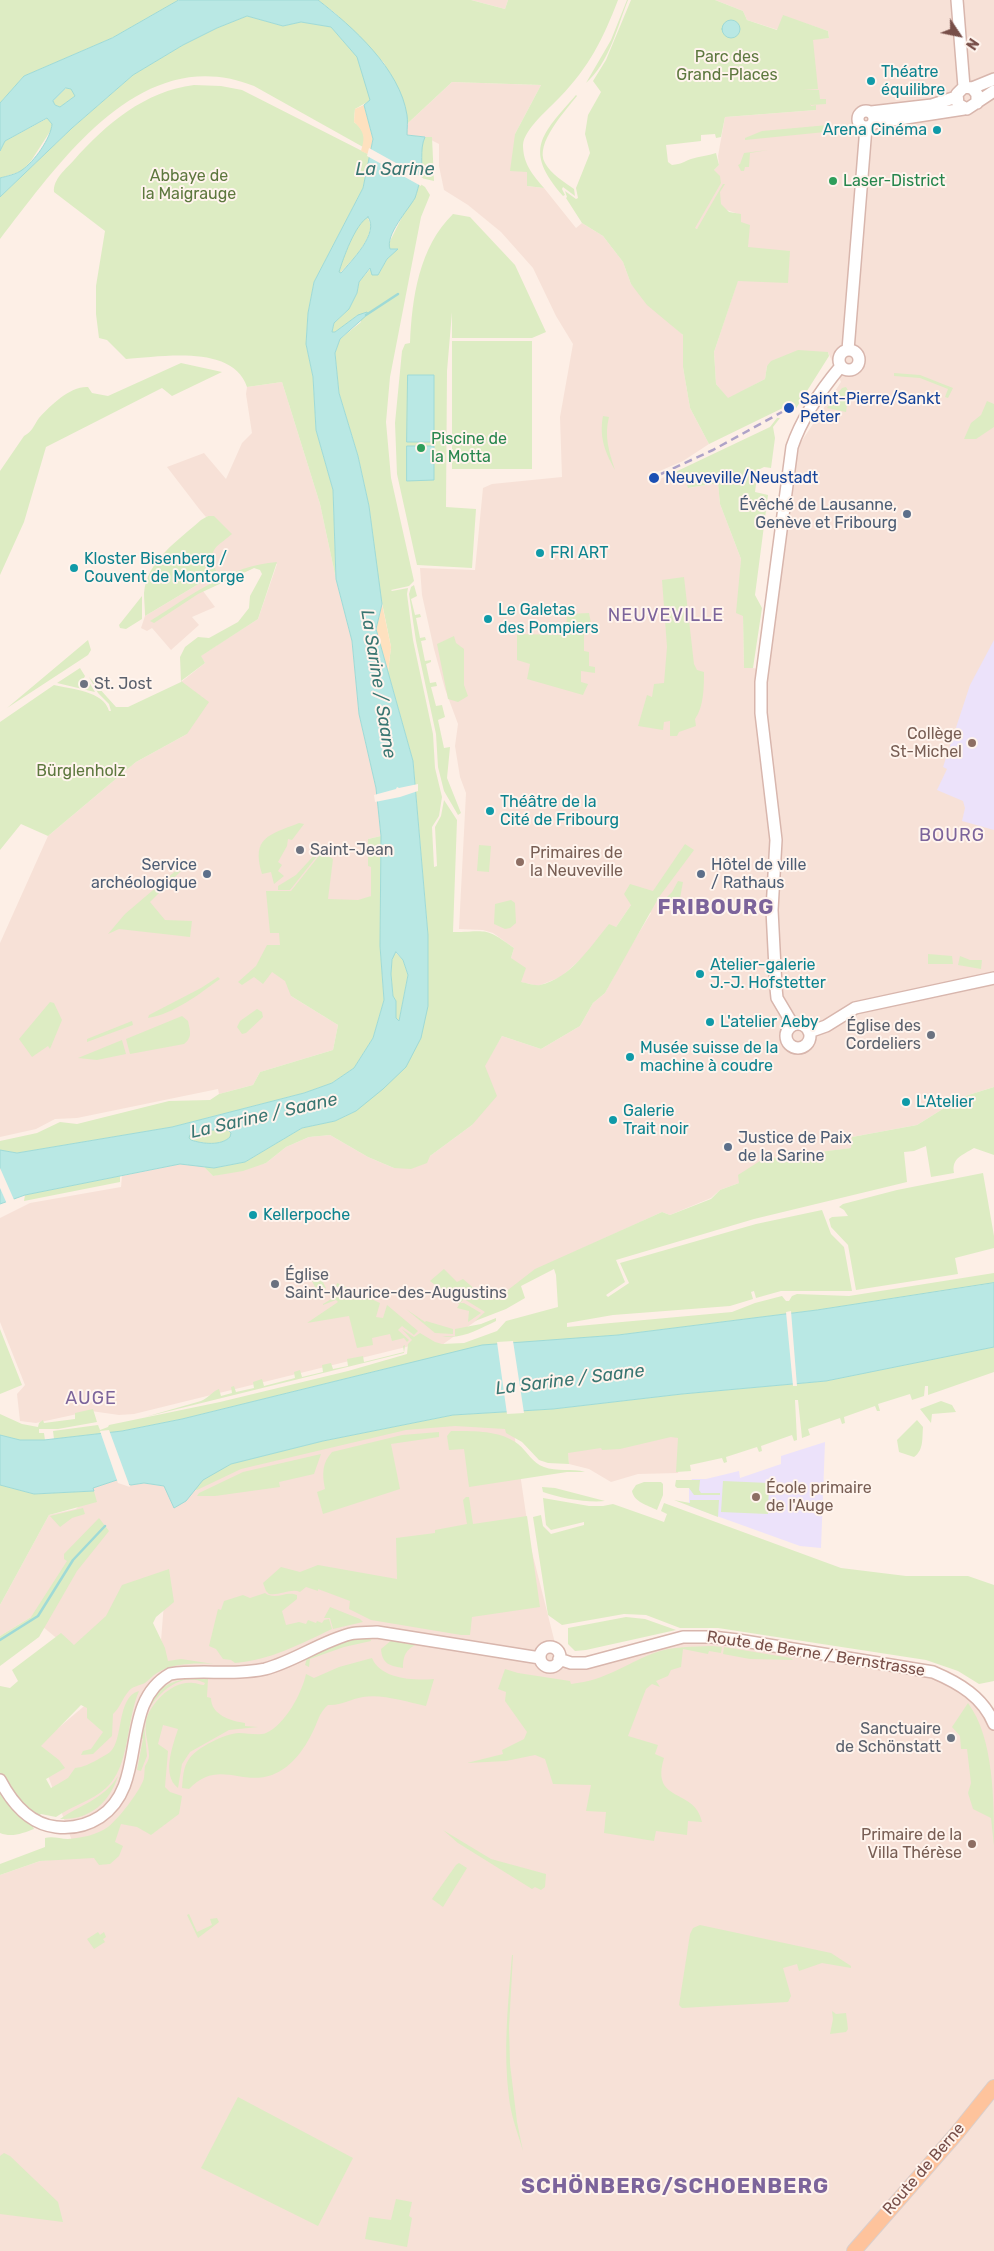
<!DOCTYPE html>
<meta charset="utf-8">
<style>
body{margin:0}
#map{position:relative;width:994px;height:2251px;overflow:hidden;background:#fdefe6;font-family:Rubik,sans-serif}
canvas{display:block}
.north{position:absolute;left:934px;top:10px;width:50px;height:50px;-webkit-text-stroke:4px #fff4ed;paint-order:stroke;rotate:124deg;font-size:14px;font-weight:700;line-height:20px;text-align:center;color:#784f49}
.north::after{content:'';display:block;margin:auto;width:18px;height:22px;background:#784f49;clip-path:polygon(50% 0,100% 100%,50% 72%,0 100%)}
</style>
<div id="map">
<canvas width="994" height="2251"></canvas>
<div class="north">N</div>
</div>
<script>
const ctx = document.querySelector('canvas').getContext('2d');
ctx.lineJoin = 'round';
function paint(path, color) {
  ctx.fillStyle = color;
  ctx.fill(path, 'evenodd');
}
function stroke(path, color, width, dash) {
  ctx.strokeStyle = color;
  ctx.lineWidth = width;
  ctx.lineCap = dash ? 'butt' : 'round';
  ctx.setLineDash(dash || []);
  ctx.stroke(path);
}
function write(font, color, halo, rows, align = 'center') {
  ctx.font = font + ' Rubik,sans-serif';
  ctx.lineWidth = 4;
  ctx.setLineDash([]);
  ctx.textBaseline = 'middle';
  ctx.strokeStyle = halo;
  ctx.fillStyle = color;
  for (const [text, x, y, turn = 0] of rows) {
    ctx.save();
    ctx.translate(x, y);
    ctx.rotate((+turn || 0) * Math.PI / 180);
    ctx.textAlign = isNaN(turn) ? turn : align;
    if (halo) ctx.strokeText(text, 0, 0);
    ctx.fillText(text, 0, 0);
    ctx.restore();
  }
}
const residential = new Path2D(`
 M 471,0 L 508,0 L 505,9 Z
 M 715,0 L 994,0 L 994,1087 L 962,1097 L 917,1125 L 852,1137 L 852,1148 L 763,1159 L 739,1183 L 720,1190 L 711,1198 L 670,1215 L 662,1212 L 535,1270 L 490,1311 L 439,1347 L 410,1346 L 134,1414 L 119,1415 L 91,1411 L 36,1423 L 20,1421 L 17,1394 L 25,1385 L 0,1322 L 0,1218 L 30,1203 L 121,1187 L 122,1176 L 180,1164 L 203,1166 L 213,1176 L 266,1163 L 286,1147 L 309,1137 L 330,1135 L 368,1157 L 394,1168 L 430,1156 L 472,1125 L 484,1066 L 502,1036 L 541,1049 L 580,1026 L 593,1003 L 605,993 L 627,952 L 651,913 L 631,905 L 616,927 L 561,977 L 538,986 L 521,982 L 511,958 L 514,948 L 493,933 L 483,930 L 459,929 L 466,793 L 460,777 L 455,746 L 458,724 L 445,689 L 434,649 L 422,595 L 420,568 L 475,570 L 483,488 L 492,484 L 562,477 L 560,417 L 573,344 L 556,316 L 533,268 L 501,232 L 468,205 L 444,190 L 439,166 L 439,144 L 425,137 L 407,135 L 407,124 L 452,82 L 541,85 L 515,134 L 527,172 L 527,186 L 544,188 L 576,228 L 582,223 L 603,236 L 623,262 L 631,284 L 683,335 L 683,367 L 690,408 L 709,444 L 683,461 L 648,476 L 651,483 L 671,474 L 686,478 L 689,488 L 718,483 L 720,504 L 741,559 L 740,585 L 743,616 L 744,667 L 768,670 L 797,455 L 801,442 L 841,382 L 828,352 L 767,366 L 765,379 L 728,399 L 716,384 L 714,352 L 738,280 L 788,282 L 748,247 L 738,214 L 724,209 L 697,229 L 694,228 L 714,170 L 719,165 L 718,156 L 725,117 L 816,110 L 803,101 L 803,90 L 813,39 L 829,38 L 828,31 L 783,16 L 778,30 L 747,20 L 743,11 Z
 M 282,382 L 320,504 L 336,579 L 352,641 L 359,714 L 376,788 L 381,836 L 368,839 L 368,866 L 371,866 L 371,896 L 291,996 L 338,1025 L 333,1050 L 260,1072 L 253,1085 L 219,1094 L 218,1089 L 77,1118 L 55,1119 L 36,1129 L 0,1137 L 0,943 L 48,836 L 136,762 L 187,734 L 181,682 L 205,663 L 200,656 L 258,619 L 277,564 L 254,568 L 203,591 L 215,607 L 192,617 L 199,625 L 171,650 L 152,628 L 147,631 L 141,628 L 145,616 L 217,573 L 211,556 L 208,516 L 206,517 L 200,510 L 167,467 L 204,453 L 226,479 L 242,443 L 252,433 L 246,394 L 247,387 Z
 M 685,1401 L 678,1473 L 638,1474 L 611,1482 L 589,1469 L 569,1464 L 564,1417 Z
 M 453,1419 L 512,1419 L 531,1548 L 559,1659 L 571,1663 L 699,1636 L 954,1681 L 994,1724 L 994,2251 L 0,2251 L 0,1875 L 40,1861 L 78,1857 L 37,1746 L 161,1641 L 166,1577 L 71,1650 L 31,1617 L 0,1636 L 0,1605 L 49,1515 L 76,1509 L 93,1491 L 93,1488 L 117,1480 L 131,1485 L 144,1483 L 164,1486 L 175,1508 L 202,1477 L 225,1466 Z`);
const education = new Path2D(`
 M 994,640 L 994,830 L 962,821 L 965,808 L 963,801 L 937,790 L 947,769 L 943,767 L 970,685 Z
 M 825,1442 L 821,1548 L 800,1546 L 689,1506 L 689,1488 L 692,1479 L 706,1479 L 739,1471 L 740,1478 L 781,1464 L 781,1456 Z`);
const green = new Path2D(`
 M 0,0 L 179,0 L 112,38 L 24,76 L 0,103 Z
 M 318,0 L 471,0 L 505,9 L 508,0 L 618,0 C 603,39 589,67 560,97 C 549,109 524,129 523,145 C 523,164 533,175 544,188 L 527,186 L 527,172 L 510,171 L 515,134 L 541,85 L 452,82 L 407,124 L 407,116 L 384,63 L 335,13 Z
 M 627,0 L 628,0 C 617,28 609,63 586,83 L 611,40 Z
 M 631,0 L 715,0 L 743,11 L 747,20 L 777,30 L 783,15 L 828,31 L 829,38 L 813,40 L 818,89 L 803,90 L 819,90 L 820,99 L 826,99 L 826,104 L 811,105 L 810,103 L 811,106 L 816,105 L 816,110 L 725,117 L 721,137 L 716,138 L 715,134 L 701,135 L 701,141 L 666,145 L 668,162 L 672,165 C 682,164 683,162 691,159 C 700,156 708,156 716,153 L 719,165 L 714,170 L 720,176 L 721,183 L 695,228 L 697,229 L 723,184 L 725,184 L 720,192 L 721,204 L 729,212 L 741,214 L 741,222 L 750,225 L 748,247 L 790,251 L 788,283 L 738,281 L 714,352 L 716,384 L 728,398 L 765,379 L 767,366 L 771,361 L 798,350 L 828,352 L 829,356 L 795,410 L 791,404 L 709,444 L 690,408 L 683,367 L 683,335 L 647,305 L 631,284 L 623,262 L 603,236 L 582,223 L 566,198 L 567,197 L 565,191 L 576,199 L 578,198 L 576,188 L 590,153 L 585,134 L 588,115 L 601,92 L 593,81 L 606,60 Z
 M 247,16 L 283,26 L 301,22 L 331,27 L 357,56 L 371,100 L 355,109 L 354,122 C 363,129 366,135 363,147 L 254,86 C 141,41 60,162 0,239 L 0,197 L 72,128 L 133,75 L 183,45 L 217,28 Z
 M 194,85 L 221,86 L 242,90 L 370,155 L 363,188 L 314,282 L 308,313 L 306,344 L 313,377 L 316,430 L 333,490 L 336,579 L 320,504 L 282,382 L 247,387 C 233,344 161,357 126,359 L 107,340 L 99,338 L 96,314 L 96,286 L 105,231 L 54,192 C 53,179 66,169 74,160 C 106,124 145,91 194,85 Z
 M 66,88 L 72,89 L 75,96 L 60,107 L 55,105 L 53,101 Z
 M 576,95 L 577,96 C 566,110 534,144 545,163 C 551,174 564,182 574,189 L 575,196 L 563,187 L 562,189 L 565,195 L 563,196 C 523,150 541,135 576,95 Z
 M 48,118 L 52,124 L 51,130 L 31,161 L 22,171 L 0,178 L 0,151 L 5,141 Z
 M 828,125 L 825,132 L 745,140 L 745,138 L 762,131 Z
 M 425,137 L 432,137 L 434,181 L 421,178 L 422,144 Z
 M 768,150 L 750,153 L 749,167 L 745,167 L 744,171 L 741,171 L 738,165 L 740,164 L 744,153 Z
 M 419,183 L 425,187 L 430,195 L 421,217 L 390,377 L 386,422 L 391,478 L 414,581 L 409,586 L 391,590 L 392,591 L 408,588 L 407,594 L 413,640 L 433,734 L 435,768 L 442,797 L 439,816 L 432,827 L 434,867 L 437,866 L 435,827 L 441,816 L 444,800 L 457,820 L 453,932 C 487,932 484,926 514,948 L 511,958 L 526,968 L 521,982 C 527,983 535,986 540,985 C 571,978 590,947 609,924 L 616,927 L 631,905 L 624,894 L 630,884 L 653,891 L 685,844 L 694,850 L 659,897 L 605,993 L 593,1003 L 580,1026 L 541,1049 L 502,1036 L 485,1066 L 497,1096 L 472,1125 L 430,1156 L 427,1163 L 411,1169 L 394,1168 L 368,1157 L 330,1135 L 309,1137 L 286,1147 L 266,1163 L 243,1171 L 213,1176 L 203,1166 L 214,1168 L 245,1162 L 302,1128 L 335,1121 L 356,1111 L 428,1006 L 428,935 L 413,761 L 388,672 L 391,647 L 380,593 L 369,506 L 358,456 L 339,393 L 335,353 L 340,339 L 361,322 L 358,315 L 335,332 L 332,332 L 334,323 L 349,309 L 357,293 L 359,282 L 371,268 L 378,275 L 387,259 L 397,249 L 390,249 L 388,245 Z
 M 453,214 L 470,217 L 515,265 L 546,332 L 532,338 L 452,338 L 452,312 L 447,371 L 446,507 L 476,509 L 472,568 L 417,565 L 397,474 L 395,423 L 402,351 L 405,344 L 410,343 C 412,298 419,247 453,214 Z
 M 367,217 C 380,233 351,261 340,273 L 338,272 C 344,258 354,225 367,217 Z
 M 452,341 L 532,341 L 532,469 L 452,469 Z
 M 181,363 L 222,372 L 172,396 L 162,388 L 46,447 L 24,522 L 0,575 L 0,471 L 24,436 C 32,432 34,425 39,418 C 51,405 70,386 88,387 L 92,393 L 108,396 Z
 M 894,373 L 920,375 L 953,388 L 948,398 L 945,397 L 948,389 L 920,378 L 894,376 Z
 M 846,387 L 849,392 L 846,412 L 827,408 L 842,388 Z
 M 987,401 L 994,404 L 994,427 L 976,439 L 964,439 L 971,423 L 981,415 Z
 M 603,416 L 609,417 C 604,436 609,452 615,470 C 605,452 599,437 603,416 Z
 M 777,418 L 780,418 L 773,427 L 775,438 L 771,468 L 764,467 L 758,470 L 755,492 L 768,495 L 755,595 L 762,608 L 753,668 L 744,668 L 743,616 L 736,613 L 741,559 L 720,504 L 718,483 L 688,488 L 685,478 L 671,474 L 770,427 Z
 M 208,516 L 214,516 L 232,534 C 213,550 208,548 217,573 L 145,616 C 145,609 144,600 144,593 C 147,560 179,540 201,520 Z
 M 277,562 L 258,619 L 201,656 L 205,663 L 181,681 L 209,702 L 187,734 L 136,762 L 48,836 L 21,824 L 0,850 L 0,722 L 54,685 C 71,689 104,691 109,711 L 111,711 L 109,704 L 98,693 L 89,677 L 116,707 L 128,707 L 181,682 L 180,657 L 185,647 L 198,637 L 209,638 L 238,622 L 249,608 L 250,596 L 262,574 L 260,570 L 254,568 L 198,594 L 154,623 L 150,621 C 189,597 230,565 277,562 Z
 M 684,577 L 694,664 L 697,670 L 704,672 C 704,686 704,707 695,719 L 696,726 L 679,732 L 677,736 L 670,736 L 670,721 L 664,722 L 663,730 L 638,726 L 647,695 L 652,697 L 654,684 L 664,683 L 667,647 L 662,580 Z
 M 414,585 L 417,596 L 411,599 L 415,615 L 420,614 L 421,617 L 416,618 L 420,638 L 425,637 L 426,640 L 421,641 L 425,661 L 431,660 L 431,662 L 426,664 L 430,683 L 436,682 L 437,686 L 431,687 L 436,706 L 442,705 L 445,717 L 438,720 L 444,748 L 450,747 L 447,778 L 461,813 L 458,815 L 444,791 L 438,767 L 436,734 L 416,641 L 409,594 L 411,587 Z
 M 142,596 L 142,619 L 126,629 L 120,628 L 119,625 Z
 M 589,613 L 591,623 L 584,624 L 584,651 L 589,652 L 589,666 L 595,667 L 595,673 L 581,671 L 581,682 L 588,684 L 583,695 L 527,679 L 530,664 L 517,660 L 517,634 L 566,635 L 567,614 Z
 M 454,636 L 456,643 L 464,649 L 464,685 L 468,696 L 458,702 L 448,699 L 437,644 Z
 M 88,640 L 91,650 L 88,655 L 7,708 Z
 M 80,668 L 85,676 L 83,680 L 89,682 L 95,692 L 57,683 Z
 M 299,823 L 304,824 L 292,840 L 288,839 L 287,846 L 278,862 L 282,865 L 278,871 L 284,876 L 274,884 L 271,872 L 262,874 C 251,837 269,835 299,823 Z
 M 381,836 L 380,946 L 384,1000 L 373,1038 L 354,1068 L 332,1083 L 304,1093 L 172,1127 L 17,1153 L 0,1150 L 0,1141 L 37,1133 L 60,1122 L 77,1124 L 169,1101 L 210,1100 L 219,1094 L 253,1085 L 260,1072 L 333,1050 L 338,1025 L 291,996 L 285,981 L 272,972 L 263,984 L 254,977 L 242,985 L 238,982 L 256,966 L 267,945 L 280,945 L 279,933 L 270,933 L 266,891 L 291,891 L 322,852 L 333,859 L 328,899 L 358,900 L 371,896 L 371,867 L 368,866 L 368,839 Z
 M 479,845 L 491,846 L 489,872 L 477,871 Z
 M 319,850 L 321,851 L 290,890 L 278,890 L 278,886 L 296,875 Z
 M 186,862 L 188,864 L 150,902 L 165,920 L 192,921 L 190,937 L 119,929 L 108,934 L 125,914 Z
 M 678,881 L 683,882 L 680,898 L 673,905 L 670,902 L 665,906 L 662,902 L 672,892 Z
 M 511,900 L 515,903 L 516,923 L 510,928 L 505,929 L 494,924 L 495,904 Z
 M 395,952 L 403,960 L 408,975 L 399,1021 L 396,1018 L 396,1001 L 393,996 L 391,974 L 392,960 Z
 M 928,954 L 952,956 L 953,964 L 928,964 Z
 M 960,956 L 970,960 L 982,960 L 981,969 L 958,965 Z
 M 218,977 L 220,979 C 199,994 174,1014 148,1018 L 149,1015 L 201,988 Z
 M 50,1002 L 54,1003 L 62,1020 L 50,1049 L 48,1046 L 32,1057 L 19,1039 Z
 M 257,1009 L 262,1012 L 263,1017 L 246,1033 L 242,1034 L 237,1027 L 240,1021 Z
 M 182,1016 L 188,1021 C 190,1031 193,1037 184,1044 L 130,1054 L 126,1039 Z
 M 132,1021 L 133,1025 L 87,1042 L 87,1039 Z
 M 122,1040 L 126,1054 L 97,1060 L 78,1058 Z
 M 994,1087 L 994,1155 L 974,1148 C 963,1155 951,1158 954,1173 L 931,1177 L 926,1146 L 914,1151 L 904,1152 L 907,1182 L 754,1219 L 616,1260 L 625,1282 L 606,1295 L 608,1297 L 629,1283 L 620,1263 L 756,1224 L 822,1210 L 831,1234 L 844,1247 L 852,1291 L 781,1291 L 756,1298 L 754,1291 L 751,1292 L 753,1299 L 730,1306 L 613,1315 L 567,1323 L 567,1327 L 732,1312 L 755,1303 L 782,1296 L 786,1301 L 789,1301 L 792,1296 L 797,1294 L 849,1296 L 994,1273 L 994,1283 L 817,1310 L 618,1335 L 509,1344 L 397,1366 L 182,1419 L 122,1431 L 54,1439 L 53,1431 L 98,1425 L 100,1430 L 108,1427 L 109,1425 L 220,1402 L 348,1371 L 407,1354 L 408,1344 L 412,1340 L 402,1329 L 414,1337 L 420,1333 L 435,1342 L 442,1344 L 464,1343 L 497,1331 L 506,1321 L 558,1307 L 556,1275 L 554,1269 L 521,1286 L 525,1298 L 506,1309 L 475,1321 L 485,1312 L 464,1299 L 459,1304 L 430,1281 L 444,1269 L 457,1282 L 463,1279 L 484,1297 L 489,1298 L 504,1293 L 535,1269 L 662,1212 L 670,1215 L 711,1199 L 720,1190 L 739,1183 L 738,1175 L 763,1159 L 851,1148 L 852,1137 L 917,1125 L 962,1097 Z
 M 210,1130 L 228,1130 L 231,1132 L 231,1137 C 221,1146 203,1144 191,1140 L 189,1138 L 189,1135 Z
 M 983,1173 L 994,1236 L 994,1248 L 955,1258 L 958,1274 L 856,1290 L 848,1245 L 831,1227 L 829,1219 L 832,1217 L 848,1216 L 844,1210 L 839,1207 L 843,1204 L 897,1190 Z
 M 120,1176 L 120,1182 L 24,1201 L 25,1195 Z
 M 322,1271 L 326,1275 L 321,1278 L 326,1288 L 318,1293 L 310,1277 Z
 M 337,1283 L 380,1303 L 376,1317 L 383,1318 L 387,1305 L 418,1331 L 414,1335 L 402,1326 L 398,1330 L 409,1340 L 407,1342 L 404,1338 L 392,1341 L 390,1334 L 372,1338 L 373,1345 L 357,1348 L 349,1316 L 307,1323 L 338,1302 L 336,1300 L 323,1305 L 323,1304 L 333,1298 L 333,1295 L 341,1293 L 341,1287 L 336,1287 Z
 M 460,1303 L 464,1303 L 481,1313 L 468,1322 L 469,1311 L 457,1308 Z
 M 406,1309 L 425,1322 L 426,1321 L 453,1329 L 453,1334 L 435,1333 Z
 M 496,1318 L 496,1321 C 479,1329 461,1340 442,1336 L 455,1336 L 455,1329 L 481,1324 Z
 M 0,1329 L 22,1385 L 0,1394 Z
 M 405,1345 L 404,1353 L 145,1417 L 201,1401 C 208,1398 213,1391 219,1389 L 221,1396 L 232,1393 L 231,1387 L 234,1386 L 236,1392 L 254,1388 L 253,1382 L 262,1379 L 264,1386 L 295,1378 L 294,1372 L 300,1370 L 302,1377 L 323,1372 L 322,1365 L 331,1363 L 333,1369 L 348,1366 L 347,1359 L 363,1356 L 364,1362 L 404,1352 L 403,1346 Z
 M 994,1347 L 994,1372 L 928,1395 L 928,1386 L 925,1386 L 924,1396 L 912,1400 L 910,1394 L 878,1404 L 880,1411 L 877,1411 L 875,1406 L 844,1417 L 845,1423 L 842,1424 L 840,1418 L 808,1429 L 810,1435 L 802,1438 L 798,1400 L 795,1400 L 797,1440 L 794,1441 L 792,1435 L 761,1446 L 762,1451 L 759,1452 L 757,1447 L 726,1457 L 727,1462 L 724,1463 L 722,1458 L 690,1465 L 691,1471 L 676,1472 L 678,1438 L 671,1437 L 620,1449 L 602,1450 L 601,1448 L 568,1453 L 569,1464 L 548,1463 L 539,1460 L 522,1442 L 506,1433 L 505,1429 L 455,1426 L 406,1430 L 241,1469 L 197,1490 L 195,1489 L 203,1480 L 231,1464 L 323,1441 L 453,1415 L 553,1409 L 682,1394 L 826,1381 Z
 M 941,1401 L 952,1405 L 956,1412 L 932,1414 L 931,1423 L 920,1409 Z
 M 93,1409 L 97,1422 L 58,1429 L 39,1429 L 39,1433 L 44,1433 L 45,1440 L 20,1440 L 0,1435 L 0,1414 L 22,1424 L 38,1427 L 39,1423 L 43,1420 L 44,1423 L 75,1419 L 75,1413 Z
 M 917,1420 L 923,1427 C 922,1438 924,1450 914,1457 L 899,1452 L 897,1440 Z
 M 451,1431 C 473,1431 500,1430 518,1444 C 528,1452 532,1463 544,1467 C 556,1472 573,1468 585,1472 L 567,1472 L 469,1487 L 464,1449 L 449,1450 L 447,1436 Z
 M 439,1432 L 439,1437 L 391,1444 L 400,1489 L 323,1514 L 317,1492 L 325,1489 C 322,1474 322,1463 332,1452 L 402,1435 Z
 M 321,1454 L 314,1474 L 279,1482 L 280,1487 L 215,1496 L 197,1496 L 199,1493 L 243,1472 Z
 M 676,1480 L 700,1480 L 699,1490 L 701,1493 L 720,1493 L 720,1495 L 694,1495 L 689,1488 L 677,1488 L 675,1486 Z
 M 723,1481 L 769,1483 L 768,1514 L 721,1512 Z
 M 644,1482 L 661,1482 L 663,1484 L 663,1495 L 657,1510 C 647,1505 634,1502 632,1491 L 636,1485 Z
 M 0,1485 L 34,1494 L 94,1491 L 97,1502 L 49,1515 L 0,1605 Z
 M 542,1487 L 555,1488 L 605,1501 C 588,1503 559,1498 543,1492 Z
 M 466,1497 L 469,1497 L 473,1524 L 527,1516 L 540,1607 L 472,1617 L 470,1635 L 461,1635 L 371,1620 L 349,1609 L 350,1601 L 318,1589 L 318,1591 L 306,1587 L 300,1592 C 291,1588 280,1596 269,1594 L 266,1591 L 263,1583 L 281,1567 L 300,1572 L 318,1565 L 397,1579 L 396,1538 L 435,1533 L 435,1530 L 467,1524 L 463,1500 Z
 M 543,1498 L 589,1506 L 603,1506 L 613,1504 L 664,1522 L 667,1514 L 661,1511 L 664,1503 L 841,1568 L 906,1576 L 968,1576 L 994,1585 L 994,1681 L 979,1684 L 958,1671 L 926,1660 L 718,1628 L 680,1628 L 646,1615 L 624,1614 L 562,1625 L 548,1615 L 533,1517 L 541,1515 L 543,1526 L 551,1534 L 584,1525 L 584,1522 L 551,1530 L 546,1525 Z
 M 674,1500 L 690,1503 L 690,1500 L 719,1500 L 718,1517 Z
 M 83,1508 L 85,1514 L 72,1518 L 60,1527 L 50,1516 Z
 M 99,1518 L 109,1531 L 77,1571 L 39,1637 L 0,1666 L 0,1636 L 31,1617 L 67,1561 L 64,1559 L 64,1554 Z
 M 169,1569 L 174,1602 L 156,1617 L 153,1623 L 165,1648 L 168,1661 L 181,1659 L 214,1664 C 195,1663 174,1663 157,1673 C 153,1675 149,1680 145,1683 C 139,1686 132,1686 128,1692 C 122,1699 120,1708 113,1714 L 112,1736 L 93,1754 L 81,1755 L 83,1751 L 91,1749 L 103,1732 L 87,1718 L 87,1708 L 81,1705 L 41,1746 L 59,1760 L 65,1768 L 46,1779 L 51,1788 L 68,1778 L 75,1768 C 84,1767 89,1764 97,1760 C 101,1757 107,1755 110,1752 C 124,1740 116,1697 139,1691 C 126,1721 130,1767 106,1788 C 92,1801 71,1806 56,1817 L 41,1814 L 31,1823 L 34,1829 C 23,1833 12,1838 0,1833 L 0,1686 L 10,1688 L 18,1681 L 12,1670 L 61,1633 L 74,1645 L 106,1616 L 122,1585 Z
 M 265,1593 C 276,1601 286,1590 297,1595 L 297,1599 L 282,1611 L 286,1625 L 299,1622 L 306,1624 L 308,1620 L 316,1623 L 317,1621 L 322,1623 L 324,1620 L 329,1619 L 332,1629 C 300,1644 271,1660 235,1663 L 231,1660 L 223,1659 L 216,1649 L 209,1646 L 218,1609 L 221,1610 L 224,1601 L 243,1595 L 250,1598 Z
 M 330,1607 L 360,1619 L 363,1622 L 333,1629 L 330,1618 L 324,1618 Z
 M 626,1617 L 645,1619 L 676,1630 L 586,1650 L 575,1651 L 568,1644 L 568,1628 Z
 M 366,1637 L 370,1638 L 371,1641 L 344,1647 L 310,1659 L 309,1667 L 305,1665 L 307,1658 L 343,1642 Z
 M 393,1639 L 420,1643 C 407,1648 403,1654 403,1668 C 390,1666 382,1664 381,1649 Z
 M 712,1646 L 722,1647 L 721,1653 L 709,1651 L 708,1654 L 683,1649 L 681,1667 L 671,1670 L 668,1676 L 656,1681 L 660,1687 L 652,1684 L 646,1689 L 628,1736 L 658,1745 L 655,1754 L 664,1758 C 650,1804 695,1787 702,1822 L 688,1821 L 687,1835 L 656,1831 L 654,1841 L 604,1833 L 606,1812 L 586,1811 L 591,1785 L 553,1784 L 545,1759 L 535,1755 L 506,1761 L 467,1763 L 503,1754 L 502,1750 L 524,1739 L 527,1732 L 505,1701 L 506,1692 L 498,1689 L 505,1669 L 518,1673 L 570,1681 L 571,1684 C 607,1680 623,1665 654,1653 C 672,1646 694,1647 712,1646 Z
 M 724,1647 L 791,1658 L 793,1660 L 750,1659 L 723,1654 Z
 M 372,1658 C 380,1679 415,1681 434,1679 L 426,1706 C 406,1702 383,1694 363,1697 C 350,1699 341,1706 328,1705 C 320,1712 319,1718 315,1727 C 306,1747 293,1767 272,1775 C 240,1786 218,1759 189,1789 L 182,1788 C 183,1778 183,1767 189,1759 C 196,1748 226,1733 239,1733 C 248,1733 258,1736 266,1733 C 285,1725 302,1693 306,1674 L 314,1678 L 339,1667 Z
 M 185,1679 L 208,1679 L 207,1697 L 211,1698 C 211,1715 231,1721 245,1723 L 245,1726 L 258,1727 L 229,1730 L 190,1752 L 182,1764 L 178,1788 C 161,1775 173,1745 178,1729 L 163,1725 L 158,1744 L 168,1751 L 165,1787 L 170,1792 L 182,1796 L 179,1814 L 151,1835 L 137,1827 L 121,1824 L 115,1842 L 123,1846 L 119,1856 L 110,1864 L 99,1865 L 94,1858 L 40,1861 L 0,1875 L 0,1864 L 45,1847 L 45,1838 C 53,1836 60,1839 68,1839 C 81,1838 97,1835 108,1827 C 119,1818 137,1795 143,1781 C 145,1777 144,1771 145,1766 C 147,1763 149,1759 149,1756 C 149,1744 144,1733 146,1721 C 150,1703 173,1680 193,1683 C 197,1683 200,1685 204,1685 L 205,1683 C 179,1670 157,1695 145,1714 C 155,1692 161,1684 185,1679 Z
 M 968,1703 C 994,1738 994,1801 994,1846 L 991,1818 L 973,1809 L 968,1793 L 971,1783 L 967,1749 L 961,1749 L 960,1736 L 952,1727 Z
 M 144,1723 L 147,1756 L 141,1771 L 137,1770 L 143,1739 L 141,1738 Z
 M 118,1776 C 109,1804 89,1820 60,1819 C 80,1805 104,1799 118,1776 Z
 M 443,1830 L 491,1859 L 546,1874 L 545,1887 L 541,1890 L 535,1887 L 532,1889 L 458,1843 Z
 M 459,1863 L 467,1868 L 443,1907 L 432,1899 L 456,1865 Z
 M 189,1914 L 197,1932 L 212,1925 L 210,1919 L 217,1918 L 219,1922 L 198,1938 L 187,1915 Z
 M 700,1925 L 831,1953 L 851,1966 L 851,1968 L 822,1963 L 799,1971 L 797,1964 L 783,1968 L 791,1996 L 788,2002 L 682,2008 L 679,2005 L 690,1934 L 693,1928 Z
 M 98,1932 L 100,1935 L 104,1932 L 106,1937 L 103,1939 L 105,1942 L 94,1949 L 87,1939 Z
 M 512,1955 L 513,1955 L 509,2028 L 510,2064 L 517,2122 L 523,2151 C 518,2134 511,2116 509,2098 C 503,2051 508,2003 512,1955 Z
 M 832,2011 L 836,2014 L 846,2013 L 848,2029 L 846,2032 L 830,2034 L 833,2019 Z
 M 238,2097 L 353,2158 L 318,2226 L 201,2168 Z
 M 4,2153 L 10,2156 L 58,2202 L 63,2222 L 0,2214 L 0,2156 Z
 M 396,2199 L 412,2202 L 409,2216 L 412,2218 L 407,2247 L 365,2239 L 369,2217 L 391,2220 Z`);
const sand = new Path2D(`
 M 364,105 L 373,139 L 370,155 L 361,151 C 365,138 365,132 354,122 L 355,109 Z
 M 382,604 L 391,647 L 388,672 L 376,629 Z`);
const water = new Path2D(`
 M 179,0 L 318,0 C 353,27 400,69 407,115 C 408,121 407,128 407,135 L 425,137 C 419,150 424,165 420,179 C 419,185 417,192 415,198 C 408,210 385,235 390,249 L 398,249 L 387,259 L 378,275 L 372,275 L 370,268 L 359,282 L 357,293 L 349,309 L 334,323 L 332,332 L 335,332 L 358,315 L 367,312 L 368,314 L 340,339 L 335,353 L 339,393 L 358,456 L 369,506 L 382,604 L 376,629 L 413,761 L 428,935 L 428,1006 L 421,1038 L 406,1067 L 383,1089 L 356,1111 L 335,1121 L 302,1128 L 245,1162 L 214,1168 L 180,1164 L 25,1195 L 0,1204 L 0,1150 L 17,1153 L 172,1127 L 304,1093 L 332,1083 L 354,1068 L 373,1038 L 384,1000 L 380,946 L 381,836 L 376,788 L 359,714 L 352,641 L 336,579 L 333,490 L 316,430 L 313,377 L 306,344 L 308,313 L 314,282 L 363,188 L 373,139 L 364,105 L 370,100 L 357,57 L 331,27 L 301,22 L 283,26 L 247,16 L 217,28 L 183,45 L 133,75 L 72,128 L 0,197 L 0,178 C 7,176 17,174 22,170 C 34,162 51,138 52,124 L 47,118 L 5,141 L 0,151 L 0,103 L 24,76 L 112,38 ZM 66,88 L 71,89 L 75,96 L 60,107 L 55,105 L 53,101 ZM 368,217 C 380,233 351,261 341,273 L 339,272 C 343,259 355,224 368,217 ZM 396,952 L 403,960 L 408,975 L 399,1021 L 396,1018 L 396,1001 L 393,996 L 391,974 L 392,960 ZM 210,1130 L 228,1130 L 231,1133 L 230,1137 C 221,1146 203,1144 191,1140 L 189,1138 L 190,1135 Z
 M722 29a9 9 0 1 1 18 0a9 9 0 1 1-18 0Z
 M 408,375 L 434,375 L 434,442 L 407,442 Z
 M 407,446 L 434,446 L 434,480 L 407,481 Z
 M 994,1283 L 994,1347 L 826,1381 L 682,1394 L 553,1409 L 453,1415 L 323,1441 L 231,1464 L 203,1480 L 186,1501 L 174,1508 L 164,1486 L 144,1483 L 131,1485 L 117,1480 L 93,1488 L 94,1491 L 34,1494 L 0,1485 L 0,1435 L 20,1440 L 44,1440 L 122,1431 L 182,1419 L 482,1345 L 618,1335 L 817,1310 Z`);
const pier = new Path2D(`
 M 369,148 L 423,178 L 421,186 L 367,156 Z
 M 418,784 L 418,791 L 400,797 L 375,802 L 374,795 L 396,789 L 397,787 L 399,788 Z
 M 0,1168 L 15,1202 L 7,1204 L 0,1188 Z
 M 791,1311 L 797,1386 L 793,1386 L 786,1312 Z
 M 513,1341 L 524,1413 L 507,1414 L 497,1342 Z
 M 109,1430 L 130,1487 L 118,1483 L 100,1431 Z`);
const stream = new Path2D(`
 M 366,315 L 398,294
 M 0,1640 L 38,1616 L 73,1560 L 105,1526`);
const secondary = new Path2D(`
 M 957,0 L 964,87
 M 972,88 L 994,79
 M 977,103 L 977,94 L 972,88 L 964,87 L 957,94 L 958,104 L 967,109 L 994,91
 M858 119a8 8 0 1 1 16 0a8 8 0 1 1-16 0Z
 M 871,112 L 932,105 L 956,97
 M 873,123 L 964,109
 M839 360a10 10 0 1 1 20 0a10 10 0 1 1-20 0Z
 M 848,350 L 866,127
 M786 1036a12 12 0 1 1 24 0a12 12 0 1 1-24 0Z
 M 793,1025 L 777,998 L 776,988 L 772,910 L 776,840 L 761,713 L 761,682 L 792,447 C 802,417 821,390 841,366
 M 809,1032 L 826,1026 L 855,1008 L 994,978
 M540 1657a10 10 0 1 1 20 0a10 10 0 1 1-20 0Z
 M 559,1659 L 571,1663 L 586,1663 L 683,1637 L 712,1637 L 738,1640 L 933,1672 C 959,1683 983,1697 994,1724
 M 0,1780 C 12,1803 29,1824 56,1827 C 73,1829 86,1826 100,1817 C 150,1784 117,1704 170,1674 C 201,1669 234,1676 265,1669 C 295,1661 320,1642 350,1634 C 359,1632 368,1633 377,1632 L 540,1658`);
const primary = new Path2D(`
 M 854,2251 L 957,2133 L 994,2087`);
const rail = new Path2D(`
 M 661,474 L 713,450 L 782,412`);
const markers = [
 [871,81,5,"#0f9aa8"],
 [937,130,5,"#0f9aa8"],
 [833,181,5,"#2e9e5b"],
 [789,408,6,"#1a4fb4"],
 [421,448,5,"#2e9e5b"],
 [654,478,6,"#1a4fb4"],
 [907,514,5,"#5c6f8a"],
 [540,553,5,"#0f9aa8"],
 [74,568,5,"#0f9aa8"],
 [488,619,5,"#0f9aa8"],
 [84,684,5,"#6b7280"],
 [972,743,5,"#8d6e63"],
 [490,811,5,"#0f9aa8"],
 [300,850,5,"#6b7280"],
 [520,862,5,"#8d6e63"],
 [207,874,5,"#5c6f8a"],
 [701,874,5,"#5c6f8a"],
 [700,974,5,"#0f9aa8"],
 [710,1022,5,"#0f9aa8"],
 [931,1035,5,"#6b7280"],
 [630,1057,5,"#0f9aa8"],
 [906,1102,5,"#0f9aa8"],
 [613,1120,5,"#0f9aa8"],
 [728,1147,5,"#5c6f8a"],
 [253,1215,5,"#0f9aa8"],
 [275,1284,5,"#6b7280"],
 [756,1497,5,"#8d6e63"],
 [951,1738,5,"#6b7280"],
 [972,1844,5,"#8d6e63"]
];
const parkNames = [
 ["Parc des",727,57],
 ["Grand-Places",727,75],
 ["Abbaye de",189,176],
 ["la Maigrauge",189,194],
 ["Bürglenholz",81,771]
];
const cultureNames = [
 ["Théatre",881,72],
 ["équilibre",881,90],
 ["Arena Cinéma",927,130,"right"],
 ["FRI ART",550,553],
 ["Kloster Bisenberg /",84,559],
 ["Couvent de Montorge",84,577],
 ["Le Galetas",498,610],
 ["des Pompiers",498,628],
 ["Théâtre de la",500,802],
 ["Cité de Fribourg",500,820],
 ["Atelier-galerie",710,965],
 ["J.-J. Hofstetter",710,983],
 ["L'atelier Aeby",720,1022],
 ["Musée suisse de la",640,1048],
 ["machine à coudre",640,1066],
 ["L'Atelier",916,1102],
 ["Galerie",623,1111],
 ["Trait noir",623,1129],
 ["Kellerpoche",263,1215]
];
const leisureNames = [
 ["Laser-District",843,181],
 ["Piscine de",431,439],
 ["la Motta",431,457]
];
const transitNames = [
 ["Saint-Pierre/Sankt",800,399],
 ["Peter",800,417],
 ["Neuveville/Neustadt",665,478]
];
const serviceNames = [
 ["Évêché de Lausanne,",897,505],
 ["Genève et Fribourg",897,523],
 ["Service",197,865],
 ["archéologique",197,883],
 ["Hôtel de ville",711,865,"left"],
 ["/ Rathaus",711,883,"left"],
 ["Justice de Paix",738,1138,"left"],
 ["de la Sarine",738,1156,"left"]
];
const worshipNames = [
 ["St. Jost",94,684],
 ["Saint-Jean",310,850],
 ["Église des",921,1026,"right"],
 ["Cordeliers",921,1044,"right"],
 ["Église",285,1275],
 ["Saint-Maurice-des-Augustins",285,1293],
 ["Sanctuaire",941,1729,"right"],
 ["de Schönstatt",941,1747,"right"]
];
const educationNames = [
 ["Collège",962,734],
 ["St-Michel",962,752],
 ["Primaires de",530,853,"left"],
 ["la Neuveville",530,871,"left"],
 ["École primaire",766,1488,"left"],
 ["de l'Auge",766,1506,"left"],
 ["Primaire de la",962,1835],
 ["Villa Thérèse",962,1853]
];
const streetNames = [
 ["Route de Berne / Bernstrasse",816,1654,9],
 ["Route de Berne",924,2169,-49]
];
const waterNames = [
 ["La Sarine",395,170],
 ["La Sarine / Saane",378,684,81],
 ["La Sarine / Saane",264,1116,-13],
 ["La Sarine / Saane",570,1380,-7]
];
const neighbourhoodNames = [
 ["NEUVEVILLE",666,616],
 ["BOURG",952,836],
 ["AUGE",91,1399]
];
const districtNames = [
 ["FRIBOURG",716,908],
 ["SCHÖNBERG/SCHOENBERG",675,2187]
];
paint(residential, '#f7e1d7');
paint(education, '#ece2fa');
paint(green, '#ddecc3');
paint(sand, '#fee1bf');
paint(water, '#b9e8e4');
stroke(water, '#9fdad6', 1);
paint(pier, '#fdefe6');
stroke(stream, '#9fdad6', 2.5);
stroke(secondary, '#d8b6ad', 14);
stroke(primary, '#d9cecc', 16);
stroke(secondary, '#fff', 11);
stroke(primary, '#fec39c', 14);
stroke(rail, '#aea3c8', 2.5, [8, 5]);
for (const [x, y, r, color] of markers) {
  const dot = new Path2D();
  dot.arc(x, y, r, 0, 2 * Math.PI);
  ctx.fillStyle = color;
  ctx.fill(dot);
  stroke(dot, '#fff4ed', 2);
}
write('16px', '#5d783e', '#fff4ed', parkNames);
write('16px', '#0d838f', '#fff4ed', cultureNames, 'left');
write('16px', '#27864d', '#fff4ed', leisureNames, 'left');
write('16px', '#164399', '#fff4ed', transitNames, 'left');
write('16px', '#4e5e75', '#fff4ed', serviceNames, 'right');
write('16px', '#5b616d', '#fff4ed', worshipNames, 'left');
write('16px', '#785e54', '#fff4ed', educationNames, 'right');
write('16px', '#784f49', '#fff4ed', streetNames);
write('italic 18px', '#397672', '#fff4ed', waterNames);
ctx.letterSpacing = '1px';
write('18px', '#7c649b', '#fff4ed', neighbourhoodNames);
ctx.letterSpacing = '0px';
ctx.letterSpacing = '1px';
write('bold 21px', '#7c649b', '#fff4ed', districtNames);
ctx.letterSpacing = '0px';
</script>
